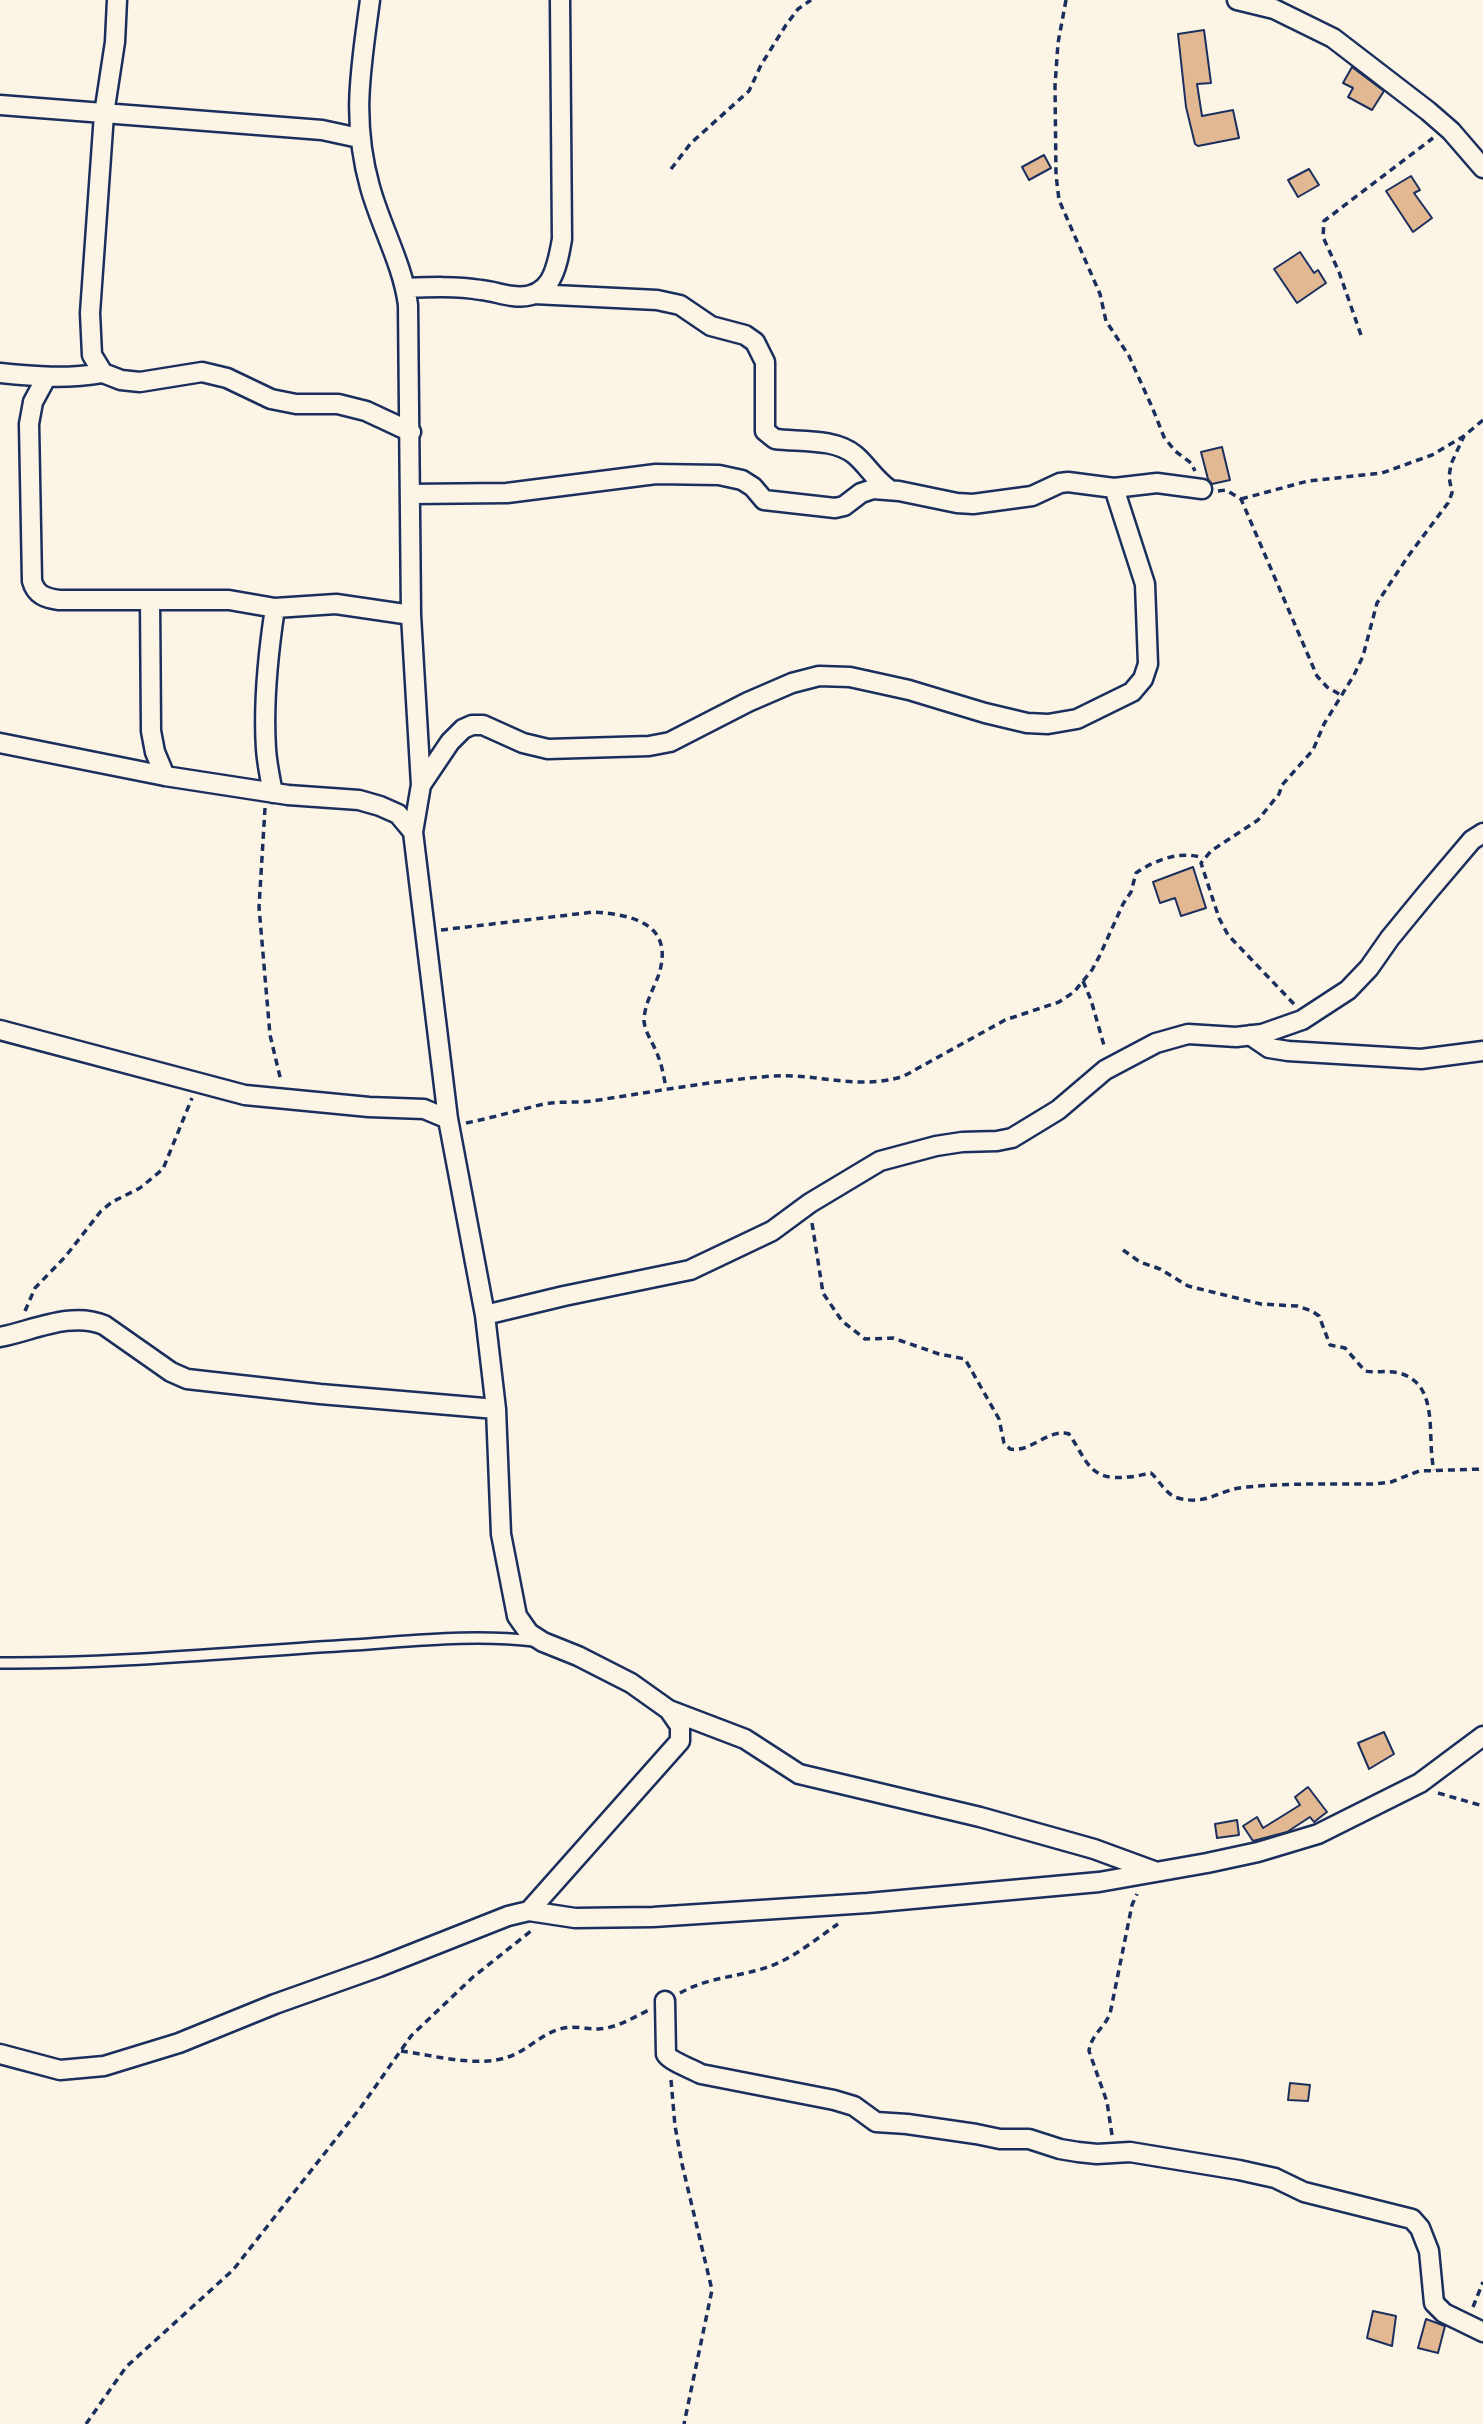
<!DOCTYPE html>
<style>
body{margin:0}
canvas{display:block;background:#fcf5e5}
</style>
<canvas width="1483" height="2424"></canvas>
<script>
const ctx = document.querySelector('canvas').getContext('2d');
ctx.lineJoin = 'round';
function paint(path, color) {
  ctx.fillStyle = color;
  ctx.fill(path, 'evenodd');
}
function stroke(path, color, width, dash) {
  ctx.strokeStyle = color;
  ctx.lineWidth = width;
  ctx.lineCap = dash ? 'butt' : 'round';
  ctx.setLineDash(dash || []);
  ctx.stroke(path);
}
const building = new Path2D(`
 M 1204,30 L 1211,83 L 1197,84 L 1202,116 L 1233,110 L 1239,138 L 1198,146 L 1195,144 L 1186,107 L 1178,34 Z
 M 1352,67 L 1384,91 L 1372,110 L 1348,97 L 1353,88 L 1343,83 Z
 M 1044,155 L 1051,168 L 1029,180 L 1022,167 Z
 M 1309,169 L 1319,185 L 1298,197 L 1288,180 Z
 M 1411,176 L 1420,190 L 1414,193 L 1432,218 L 1413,232 L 1386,191 Z
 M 1300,252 L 1314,273 L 1318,270 L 1326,283 L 1297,303 L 1274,269 Z
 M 1222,447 L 1230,480 L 1212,484 L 1208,479 L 1201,452 Z
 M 1193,867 L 1206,908 L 1181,916 L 1175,898 L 1160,903 L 1153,882 Z
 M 1384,1732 L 1394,1754 L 1369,1769 L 1358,1743 Z
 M 1308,1787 L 1327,1812 L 1314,1822 L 1310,1817 L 1287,1832 L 1253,1841 L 1243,1826 L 1257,1817 L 1263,1828 L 1300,1805 L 1295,1797 Z
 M 1237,1820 L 1239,1835 L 1217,1838 L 1215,1824 Z
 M 1290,2083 L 1310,2085 L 1308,2101 L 1288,2100 Z
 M 1373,2311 L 1396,2316 L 1392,2346 L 1367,2338 Z
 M 1426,2319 L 1445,2326 L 1438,2353 L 1418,2348 Z`);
const path = new Path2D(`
 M 1066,0 L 1058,43 L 1055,86 L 1056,175 L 1059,200 L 1100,294 L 1106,321 L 1129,356 L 1152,407 L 1164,437 L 1175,451 L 1191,463 L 1195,471
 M 671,169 L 691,143 L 749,91 L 761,65 L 786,25 L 798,9 L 811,0
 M 1361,335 L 1339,272 L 1323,237 L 1324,221 L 1433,138
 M 1218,491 L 1226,490 L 1241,499 L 1317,676 L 1327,687 L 1341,695
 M 1241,499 L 1308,481 L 1382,473 L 1432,455 L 1464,436 L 1483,420
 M 265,808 L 259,907 L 270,1035 L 281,1081
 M 441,930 L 594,912 C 634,915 674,924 659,974 C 654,988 644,1005 644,1021 C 645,1033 654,1044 658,1056 C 662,1066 664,1077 666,1088
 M 1083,981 L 1091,1000 L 1105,1049
 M 1294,1004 L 1228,935 L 1219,918 L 1201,863 L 1211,851 L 1258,820 L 1279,794 L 1282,785 L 1313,750 L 1324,724 L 1354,675 L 1363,656 L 1377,603 L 1409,555 L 1448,503 L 1452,493 L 1449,477 L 1451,464 L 1464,436
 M 466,1123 C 492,1118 518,1110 544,1104 C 560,1101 576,1103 592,1101 C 652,1092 711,1081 772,1076 C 817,1073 859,1091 904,1076 L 1005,1020 L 1059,1002 L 1074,992 L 1092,970 L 1100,955 L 1123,904 L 1131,892 L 1136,873 C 1155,860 1181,850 1203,858
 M 812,1223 L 823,1293 L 842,1321 L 865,1339 L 893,1338 L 939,1354 L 965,1359 L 999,1419 L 1004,1443 L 1010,1449 C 1031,1453 1048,1428 1069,1434 C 1088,1462 1089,1481 1128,1477 C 1136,1477 1143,1474 1151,1473 C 1160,1481 1166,1495 1178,1498 C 1208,1506 1219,1489 1247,1487 C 1288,1483 1331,1484 1373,1484 L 1391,1482 L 1419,1471 L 1483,1469
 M 1123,1250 L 1140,1262 L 1160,1269 L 1188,1286 L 1261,1304 L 1297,1306 L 1312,1311 L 1319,1316 L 1330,1345 L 1345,1348 L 1365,1371 C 1376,1373 1388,1370 1399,1373 C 1441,1384 1426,1438 1434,1470
 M 25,1311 L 35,1288 L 65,1257 L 101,1211 L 112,1202 L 140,1188 L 163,1169 L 192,1098
 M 1438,1793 L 1483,1806
 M 680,1993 C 708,1977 739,1977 768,1967 C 794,1958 816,1939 838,1924
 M 401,2051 C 432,2055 478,2068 508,2057 C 527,2051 541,2034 560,2029 C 572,2025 586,2029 598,2029 C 617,2028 632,2018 649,2010
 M 671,2080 L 675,2126 L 682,2164 L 712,2290 L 684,2424
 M 1112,2135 L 1107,2102 L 1089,2051 C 1091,2035 1104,2028 1110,2014 L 1132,1905 L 1137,1894
 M 1473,2307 L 1483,2282
 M 86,2424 L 126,2367 L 233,2270 L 361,2107 L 411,2036 L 473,1977 L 531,1931`);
const service = new Path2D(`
 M 0,1663 C 118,1664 235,1652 352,1645 C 413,1641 474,1634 534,1641`);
const minor = new Path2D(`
 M 117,0 L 115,42 L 104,114 L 90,313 L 92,355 L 103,373 L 121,380 L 140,382 L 202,372 L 227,378 L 271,399 L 296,404 L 338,404 L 366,411 L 411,432
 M 370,0 C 361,68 351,119 370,187 C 381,227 403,265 408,305 L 411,615 L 421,785 L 413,832 L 448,1119 L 485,1315 L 496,1409 L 501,1534 L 517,1616 L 529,1633 L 543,1642 L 578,1656 L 631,1683 L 669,1710 L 680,1726 L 680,1741 L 529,1911
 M 1237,0 L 1274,9 L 1333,38 L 1428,111 L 1451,131 L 1483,168
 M 0,105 L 322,130 L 359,138
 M 406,288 C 431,287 456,286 481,290 C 492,291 503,295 513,296 C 552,301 557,267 562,239 L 560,0
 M 534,294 L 657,300 L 680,305 L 711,326 L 745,335 L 755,342 L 765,362 L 765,431 L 775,439 C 799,442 835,438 855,455 C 868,466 873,478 890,490
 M 0,373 C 36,377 68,379 103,373
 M 46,378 L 33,402 L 29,424 L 32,581 C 36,595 45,598 59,600 L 229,600 L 275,608 L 336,604 L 411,615
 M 411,494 L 507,493 L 656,474 L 719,475 L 742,480 L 753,487 L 764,500 L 835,508 L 844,506 L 861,493 L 873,489 L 899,491 L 957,503 L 973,504 L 1032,496 L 1060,483 L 1068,482 L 1114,488 L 1157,483 L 1202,489
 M 150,600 L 151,731 L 155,752 L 165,776
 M 0,743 L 165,776 L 288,795 L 359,800 L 380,806 L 398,814 L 413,832
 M 421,785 L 450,742 L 463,729 L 472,725 L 483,725 L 523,743 L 548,749 L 649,746 L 670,742 L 748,702 L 792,683 L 819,676 L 850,677 L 909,690 L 985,713 L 1027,723 L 1048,724 L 1077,719 L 1132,692 L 1143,679 L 1148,664 L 1145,584 L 1114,488
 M 273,793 C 270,778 267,764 266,749 C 263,703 268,654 275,608
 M 0,1030 L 245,1095 L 369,1107 L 424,1109 L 448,1119
 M 1250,1035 L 1269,1048 L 1288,1051 L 1421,1059 L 1483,1051
 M 485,1315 L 564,1296 L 690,1270 L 772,1231 L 810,1203 L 880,1161 L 936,1146 L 962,1142 L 997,1141 L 1012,1138 L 1058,1110 L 1105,1070 L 1156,1043 L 1188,1034 L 1236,1037 L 1262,1034 L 1302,1020 L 1348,990 L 1369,968 L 1390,938 L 1427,893 L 1472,840 L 1483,833
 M 0,1337 C 32,1331 71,1311 104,1325 L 171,1372 L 187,1379 L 320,1394 L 496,1409
 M 669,1710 L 745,1739 L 799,1774 L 980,1817 L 1094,1849 L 1154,1871
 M 665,2001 L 666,2054 C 670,2061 692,2069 701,2074 L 834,2100 L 854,2106 L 876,2122 L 907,2124 L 976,2134 L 1000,2139 L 1029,2139 L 1060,2149 L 1078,2152 L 1097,2154 L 1130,2152 L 1239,2170 L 1275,2178 L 1304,2192 L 1412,2219 L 1420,2228 L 1429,2251 L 1434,2303 L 1444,2313 L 1483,2332
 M 0,2054 L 60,2070 L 104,2066 L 179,2043 L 275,2004 L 379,1967 L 508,1916 L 529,1911 L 575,1918 L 653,1917 L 868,1903 L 1099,1882 L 1207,1863 L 1258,1852 L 1318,1834 L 1420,1783 L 1483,1736`);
paint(building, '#e1b891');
stroke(building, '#1b2f5e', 2);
stroke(service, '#1b2f5e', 14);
stroke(minor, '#1b2f5e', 23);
stroke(path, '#1b2f5e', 3.5, [7, 5]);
stroke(service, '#fcf5e5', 9);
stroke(minor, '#fcf5e5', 18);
</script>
